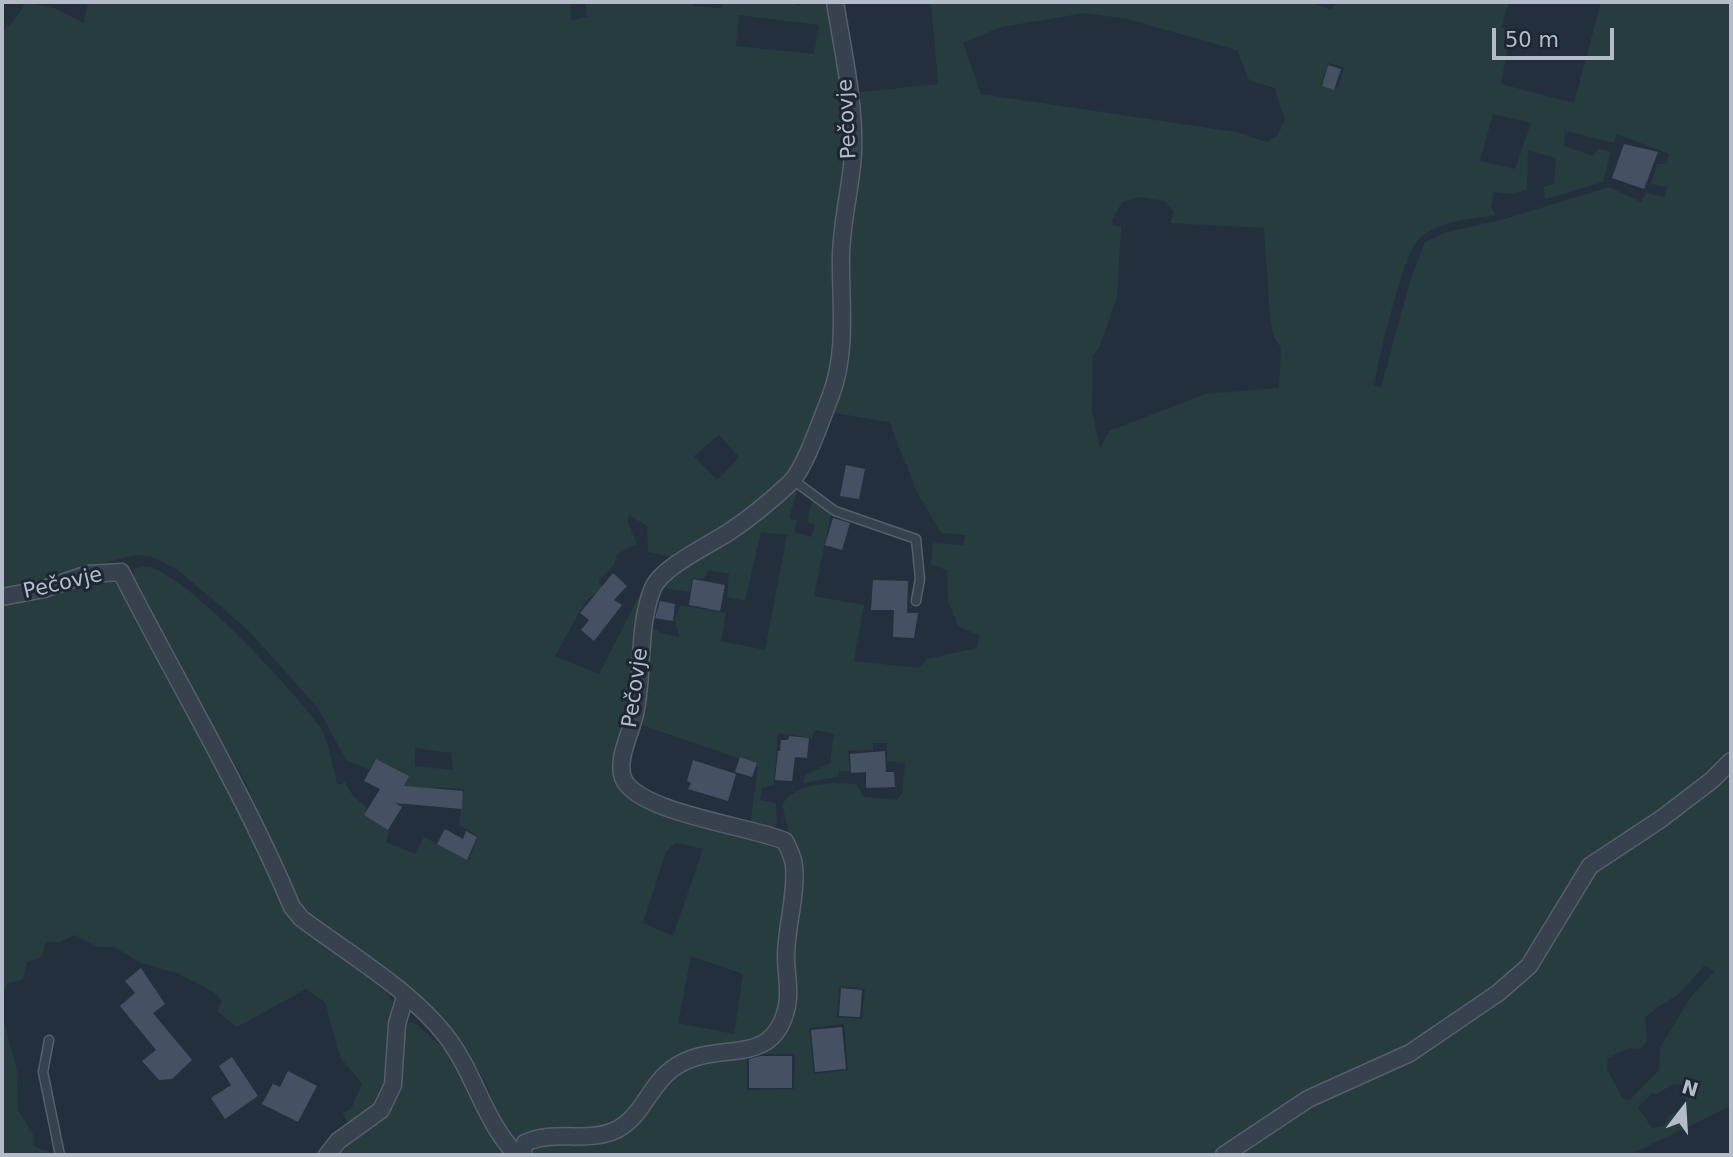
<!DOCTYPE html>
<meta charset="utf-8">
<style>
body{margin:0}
#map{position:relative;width:1733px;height:1157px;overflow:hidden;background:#242f3e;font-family:"DejaVu Sans",sans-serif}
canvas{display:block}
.frame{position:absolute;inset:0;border:4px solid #b4bcc9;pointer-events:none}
.north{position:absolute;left:1649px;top:1073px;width:70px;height:70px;-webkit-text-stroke:5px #1d2633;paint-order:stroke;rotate:17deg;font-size:19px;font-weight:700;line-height:28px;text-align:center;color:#b4bcc9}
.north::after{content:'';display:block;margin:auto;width:24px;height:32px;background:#b4bcc9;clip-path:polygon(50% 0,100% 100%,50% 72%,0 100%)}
.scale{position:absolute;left:1492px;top:28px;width:122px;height:32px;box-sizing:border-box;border:4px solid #b4bcc9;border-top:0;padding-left:9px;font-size:21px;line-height:24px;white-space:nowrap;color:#b4bcc9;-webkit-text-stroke:5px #1d2633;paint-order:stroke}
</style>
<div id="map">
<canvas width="1733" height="1157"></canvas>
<div class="frame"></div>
<div class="north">N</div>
<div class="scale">50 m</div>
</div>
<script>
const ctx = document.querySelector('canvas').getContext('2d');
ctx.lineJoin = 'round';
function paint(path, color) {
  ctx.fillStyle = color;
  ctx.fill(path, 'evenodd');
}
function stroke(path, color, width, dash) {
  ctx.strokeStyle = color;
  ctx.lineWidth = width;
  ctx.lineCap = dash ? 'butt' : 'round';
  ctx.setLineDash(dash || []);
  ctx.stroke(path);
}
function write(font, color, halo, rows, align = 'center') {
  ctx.font = font + ' "DejaVu Sans",sans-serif';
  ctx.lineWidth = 6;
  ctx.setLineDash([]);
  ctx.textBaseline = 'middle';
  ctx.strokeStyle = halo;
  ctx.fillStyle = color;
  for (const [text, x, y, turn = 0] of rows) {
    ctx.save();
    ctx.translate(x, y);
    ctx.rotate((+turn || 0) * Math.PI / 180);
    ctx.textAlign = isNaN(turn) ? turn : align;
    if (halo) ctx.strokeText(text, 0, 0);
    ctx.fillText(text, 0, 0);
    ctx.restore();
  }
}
const green = new Path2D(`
 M 26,2 L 54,8 L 84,23 L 88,2 L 570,2 L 571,20 L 587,17 L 585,2 L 693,2 L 693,6 L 721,8 L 724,2 L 789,2 L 800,6 L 801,2 L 832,2 L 850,131 L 840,330 L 821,411 L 787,478 L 743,516 L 678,558 L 648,552 L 647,526 L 629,515 L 628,523 L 637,544 L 617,554 L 614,565 L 598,582 L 604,587 L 585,602 L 555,656 L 599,674 L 644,586 L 648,591 L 623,788 L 777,843 L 790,864 L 784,997 L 774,1028 L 759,1039 L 706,1048 L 630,1116 L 602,1129 L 534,1131 L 512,1140 L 504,1128 L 487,1085 L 469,1055 L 444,1025 L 402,985 L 304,907 L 289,889 L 247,785 L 180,671 L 135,586 L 133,569 C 138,568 144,566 149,567 C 188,576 292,689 318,724 C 329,739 332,767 338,785 L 345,782 L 353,796 L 367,808 L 364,815 L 389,830 L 386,842 L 415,854 L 424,837 L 469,860 L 478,836 L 459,825 L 464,789 L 433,787 L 432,792 L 404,789 L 408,775 L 375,759 L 369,770 L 346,760 L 318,708 L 247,629 L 177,569 L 150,556 L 135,555 L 84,568 L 2,595 L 2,31 L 13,22 ZM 739,15 L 819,25 L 814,54 L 736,46 ZM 719,435 L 739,457 L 717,480 L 694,456 ZM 415,748 L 451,753 L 453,770 L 415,766 ZM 675,843 L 703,849 L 673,936 L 643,923 L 666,852 ZM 691,956 L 743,974 L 734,1034 L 678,1023 Z
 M 931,2 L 1310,2 L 1331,10 L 1337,2 L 1509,2 L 1501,28 L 1511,28 L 1501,84 L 1574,103 L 1601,2 L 1731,2 L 1731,750 L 1704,778 L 1656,818 L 1616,838 L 1593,855 L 1531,957 L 1493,991 L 1405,1051 L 1376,1061 L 1282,1106 L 1211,1155 L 529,1155 L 531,1147 L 537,1143 L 584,1142 L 655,1096 L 687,1063 L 747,1054 L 747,1090 L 794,1089 L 795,1054 L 762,1054 L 763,1050 L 781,1036 L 791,839 L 782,805 C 795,782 832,782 856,784 L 864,797 L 897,800 L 902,794 L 905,763 L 887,761 L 887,743 L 873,743 L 873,750 L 848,751 L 850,772 L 840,771 L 837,777 L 803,783 L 805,775 L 830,763 L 834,734 L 815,730 L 812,738 L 778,733 L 774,785 L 762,788 L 760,800 L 776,803 L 777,825 L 770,828 L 750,827 L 758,765 L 639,724 L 650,632 L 656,628 L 660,633 L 679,637 L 675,620 L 680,605 L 726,613 L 721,641 L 765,650 L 787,535 L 761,532 L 745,601 L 727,597 L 729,574 L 708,570 L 704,579 L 692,578 L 690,592 L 662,588 L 662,584 L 792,488 L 797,492 L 789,518 L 797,521 L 794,532 L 812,537 L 815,525 L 807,522 L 812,501 L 831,514 L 814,596 L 864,605 L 854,661 L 919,668 L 927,659 L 977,648 L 980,636 L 958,626 L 948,601 L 947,570 L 931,565 L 933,543 L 963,545 L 966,535 L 941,533 L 917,492 L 889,422 L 828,412 L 847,317 L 853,93 L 938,84 ZM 1085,13 L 1127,19 L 1237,50 L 1249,80 L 1274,88 L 1285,119 L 1278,135 L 1267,142 L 1236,132 L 981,94 L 963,43 L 1001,27 ZM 1328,63 L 1344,67 L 1338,88 L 1321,84 ZM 1493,114 L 1531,123 L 1515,169 L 1480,161 ZM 1565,131 L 1614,143 L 1617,134 L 1669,154 L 1665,164 L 1657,164 L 1651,184 L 1667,187 L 1665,197 L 1646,193 L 1641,202 L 1609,187 L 1501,220 L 1447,232 L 1425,242 L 1411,278 L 1381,387 L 1374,386 C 1378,361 1403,256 1418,240 C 1436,221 1470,219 1495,215 L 1491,207 L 1494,192 L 1512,194 L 1527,190 L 1528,150 L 1556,158 L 1554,184 L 1544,187 L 1545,199 L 1603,182 L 1611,152 L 1598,149 L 1593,156 L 1564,146 ZM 1139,197 L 1165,201 L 1174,212 L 1170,223 L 1264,228 L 1270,317 L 1274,337 L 1281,348 L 1279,388 L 1205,394 L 1109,431 L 1100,448 L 1092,410 L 1093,356 L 1099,348 L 1117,297 L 1121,231 L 1121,226 L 1113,225 L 1112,220 L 1122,202 ZM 839,986 L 865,989 L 862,1019 L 837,1017 ZM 844,1024 L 848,1070 L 814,1074 L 809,1028 Z
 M 118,578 L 121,590 L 216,758 L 292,917 L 384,990 L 393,1002 L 386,1032 L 390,1070 L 386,1095 L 360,1122 L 347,1121 L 342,1113 L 351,1109 L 362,1084 L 340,1057 L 325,1002 L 306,989 L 237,1027 L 217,1011 L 222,1001 L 214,992 L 177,973 L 141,963 L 114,947 L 98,947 L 75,935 L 60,942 L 46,942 L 42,957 L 27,962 L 23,979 L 7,984 L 2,997 L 2,603 L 36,598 L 88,581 Z
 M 1731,767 L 1731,1106 L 1629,1155 L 1237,1155 L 1315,1103 L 1394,1070 L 1421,1054 L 1533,969 L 1567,920 L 1589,876 ZM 1704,966 L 1715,971 L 1689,999 L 1660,1048 L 1659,1070 L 1630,1100 L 1623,1099 L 1607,1069 L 1608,1058 L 1629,1048 L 1640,1049 L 1647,1042 L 1645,1018 C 1655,1007 1666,1003 1677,995 C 1680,994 1700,970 1704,966 ZM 1680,1084 L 1687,1095 L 1686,1106 L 1668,1116 L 1663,1126 L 1652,1128 L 1638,1107 L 1652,1093 L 1656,1094 L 1672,1085 Z
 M 2,1014 L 17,1071 L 18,1110 L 33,1134 L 33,1146 L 56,1155 L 2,1155 Z
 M 412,1022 C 423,1029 461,1063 466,1074 C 479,1100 483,1136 507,1155 L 335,1155 C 344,1141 361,1136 375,1126 C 408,1102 402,1060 404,1024 Z`);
const building = new Path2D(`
 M 1328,65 L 1341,69 L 1334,90 L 1322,86 Z
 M 1624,144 L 1658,152 L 1644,189 L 1612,178 Z
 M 846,465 L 865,469 L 859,499 L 840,496 Z
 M 833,518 L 850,523 L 842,550 L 825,545 Z
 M 613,573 L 627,586 L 614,600 L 622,605 L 594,641 L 581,630 L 589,620 L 580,613 Z
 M 693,579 L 725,585 L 720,611 L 689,605 Z
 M 873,580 L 908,581 L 907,613 L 918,613 L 914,638 L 893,637 L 894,610 L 871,610 Z
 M 660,601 L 675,604 L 673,621 L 655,618 Z
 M 789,736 L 809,738 L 807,758 L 795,757 L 792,781 L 775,780 L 778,751 L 780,751 L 781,740 L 788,740 Z
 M 885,751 L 886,772 L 894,772 L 895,787 L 866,788 L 866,772 L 851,773 L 850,754 Z
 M 740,757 L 757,763 L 752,777 L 735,772 Z
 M 376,759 L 409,776 L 404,786 L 463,791 L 462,809 L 395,803 L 402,807 L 388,830 L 364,815 L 380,789 L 364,781 Z
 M 693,760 L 736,774 L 728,801 L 688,789 L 691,783 L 687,781 Z
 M 445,829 L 463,839 L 466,831 L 477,837 L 467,860 L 437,844 Z
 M 141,968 L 165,1004 L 153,1013 L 192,1060 L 172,1079 L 159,1080 L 142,1061 L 156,1050 L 120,1006 L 135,993 L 125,981 Z
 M 841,988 L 862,990 L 860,1017 L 839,1016 Z
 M 842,1027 L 846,1069 L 815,1072 L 811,1030 Z
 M 760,1056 L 792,1056 L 792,1088 L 749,1088 L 749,1059 Z
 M 232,1057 L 258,1096 L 225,1119 L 211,1098 L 231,1085 L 219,1066 Z
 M 288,1071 L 317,1086 L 298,1122 L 262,1104 L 273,1084 L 280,1087 Z`);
const service = new Path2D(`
 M 793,480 L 835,511 L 916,539 L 920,579 L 916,601
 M 49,1040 L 43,1072 L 60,1155`);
const minor = new Path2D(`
 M 2,597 L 44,589 L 88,574 L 121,572 C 178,684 243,791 292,907 L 301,918 C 347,953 411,990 446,1036 C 475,1073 484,1122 517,1155
 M 327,1155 L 338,1141 L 381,1110 L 393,1085 L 397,1024 L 405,997
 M 522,1155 L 525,1143 C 554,1129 589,1144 618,1129 C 643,1115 650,1085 672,1069 C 705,1045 742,1058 767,1041 C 778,1033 783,1022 786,1010 C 791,993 786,974 786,957 C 786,927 797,895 794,866 C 793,856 789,850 785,841 C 749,826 641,813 624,780 C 615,762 631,733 635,714 C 644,674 637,626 653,588 C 662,567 709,545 729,532 C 750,518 773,499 791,482 C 806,466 822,417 831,395 C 848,349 840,302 841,254 C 842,220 851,187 853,154 C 855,103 843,52 835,2
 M 1224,1155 L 1308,1099 L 1410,1053 L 1498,993 L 1529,966 L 1590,866 L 1661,819 L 1712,780 L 1731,761`);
const streetNames = [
 ["Pečovje",848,119,-93],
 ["Pečovje",63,584,-13],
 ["Pečovje",636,688,-82]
];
paint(green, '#263c3f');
paint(building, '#455162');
stroke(service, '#565f6c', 11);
stroke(minor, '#565f6c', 19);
stroke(service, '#38414e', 8);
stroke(minor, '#38414e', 16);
write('21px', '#b4bcc9', '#1d2633', streetNames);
</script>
